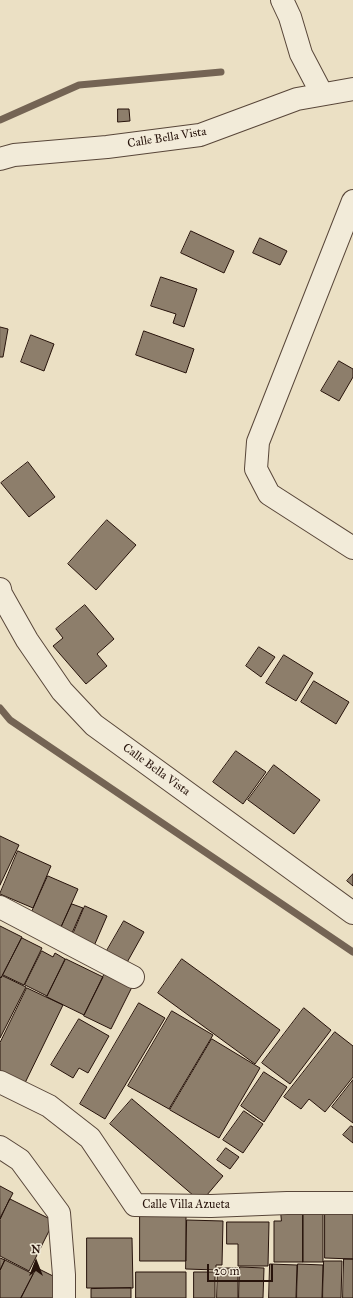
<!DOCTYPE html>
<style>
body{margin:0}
#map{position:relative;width:353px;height:1298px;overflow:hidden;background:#ebe0c4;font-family:"IM FELL Great Primer",serif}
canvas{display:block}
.north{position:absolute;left:16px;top:1242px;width:40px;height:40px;-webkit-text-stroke:3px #f2ebd9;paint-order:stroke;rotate:0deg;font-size:11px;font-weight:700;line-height:16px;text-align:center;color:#27130b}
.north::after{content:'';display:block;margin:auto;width:14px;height:18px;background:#27130b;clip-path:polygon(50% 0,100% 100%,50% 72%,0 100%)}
.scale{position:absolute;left:207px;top:1264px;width:66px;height:18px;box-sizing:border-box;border:2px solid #27130b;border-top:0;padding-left:5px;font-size:12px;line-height:14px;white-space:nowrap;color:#27130b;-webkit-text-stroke:3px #f2ebd9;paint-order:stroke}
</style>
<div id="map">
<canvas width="353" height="1298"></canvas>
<div class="north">N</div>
<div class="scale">20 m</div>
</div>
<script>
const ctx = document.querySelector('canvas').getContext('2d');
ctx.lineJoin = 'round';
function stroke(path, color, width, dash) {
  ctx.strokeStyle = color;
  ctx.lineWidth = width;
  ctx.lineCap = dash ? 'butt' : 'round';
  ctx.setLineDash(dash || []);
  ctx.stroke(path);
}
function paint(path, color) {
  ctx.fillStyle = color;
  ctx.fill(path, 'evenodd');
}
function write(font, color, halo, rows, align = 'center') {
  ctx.font = font + ' "IM FELL Great Primer",serif';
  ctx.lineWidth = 3.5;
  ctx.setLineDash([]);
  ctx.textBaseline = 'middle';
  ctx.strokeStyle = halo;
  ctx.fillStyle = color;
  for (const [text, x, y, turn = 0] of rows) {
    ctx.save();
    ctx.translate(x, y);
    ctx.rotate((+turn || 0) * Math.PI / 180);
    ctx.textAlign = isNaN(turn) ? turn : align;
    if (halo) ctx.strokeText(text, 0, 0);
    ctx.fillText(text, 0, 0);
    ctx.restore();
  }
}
const stream = new Path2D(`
 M 0,120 L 79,85 L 221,72
 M 0,708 L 10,720 L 353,952`);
const building = new Path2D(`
 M 118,109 L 129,109 L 130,121 L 118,122 Z
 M 191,231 L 234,251 L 224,273 L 181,253 Z
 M 260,238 L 287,251 L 280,265 L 253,253 Z
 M 161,277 L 197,289 L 184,327 L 173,323 L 176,314 L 151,306 Z
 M 0,327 L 8,329 L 3,357 L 0,357 Z
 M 144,331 L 194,349 L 186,373 L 136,355 Z
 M 31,335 L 54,344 L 44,371 L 21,362 Z
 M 339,361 L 353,369 L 353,377 L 339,401 L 321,391 Z
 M 28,462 L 55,497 L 29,517 L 1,483 Z
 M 107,520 L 136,545 L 96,590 L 68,564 Z
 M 85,605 L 114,639 L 97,654 L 107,666 L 86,684 L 53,646 L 63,638 L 56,629 Z
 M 259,647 L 275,657 L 261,677 L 246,666 Z
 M 284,655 L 313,673 L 296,701 L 266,683 Z
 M 314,681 L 349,702 L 336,724 L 301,702 Z
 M 236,751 L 266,772 L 243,804 L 213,782 Z
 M 274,765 L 320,800 L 294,834 L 248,800 Z
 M 0,836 L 19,845 L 0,885 Z
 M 18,851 L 51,866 L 33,908 L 0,894 Z
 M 353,874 L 353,886 L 347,881 Z
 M 48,876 L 78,889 L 61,927 L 31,914 Z
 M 72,904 L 83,908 L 72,933 L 61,928 Z
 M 85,906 L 107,916 L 94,946 L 72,937 Z
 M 124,921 L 144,932 L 125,966 L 105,954 Z
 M 0,926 L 22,937 L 1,978 L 0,977 Z
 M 22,938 L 42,948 L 24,985 L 3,975 Z
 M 42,951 L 53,957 L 55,953 L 65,959 L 47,996 L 25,985 Z
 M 66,959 L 103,977 L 84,1015 L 47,997 Z
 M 182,959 L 280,1030 L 255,1064 L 158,993 Z
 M 105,973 L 132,987 L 111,1029 L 84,1016 Z
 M 3,976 L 26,987 L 0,1038 L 0,978 Z
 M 27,988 L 63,1005 L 24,1085 L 0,1073 L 0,1043 Z
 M 139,1003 L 165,1018 L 105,1119 L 80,1104 Z
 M 304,1008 L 331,1030 L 290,1084 L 262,1063 Z
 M 172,1011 L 213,1035 L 169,1109 L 128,1086 Z
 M 79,1019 L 109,1036 L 88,1073 L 79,1068 L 73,1078 L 51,1065 Z
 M 335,1032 L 353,1046 L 353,1077 L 325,1112 L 309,1099 L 301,1109 L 284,1097 Z
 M 212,1039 L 260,1068 L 219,1138 L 170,1110 Z
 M 264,1072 L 287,1087 L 264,1122 L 241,1106 Z
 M 353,1080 L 353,1123 L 332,1107 Z
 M 132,1099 L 223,1176 L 201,1202 L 110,1124 Z
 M 244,1111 L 263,1124 L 243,1153 L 223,1140 Z
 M 351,1126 L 353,1127 L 353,1143 L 343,1135 Z
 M 226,1148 L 239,1157 L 230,1169 L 217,1160 Z
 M 0,1186 L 13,1193 L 0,1218 Z
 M 10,1199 L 54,1221 L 29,1271 L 0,1256 L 0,1220 Z
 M 281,1212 L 303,1212 L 303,1262 L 274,1262 L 274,1221 L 281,1221 Z
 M 303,1212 L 323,1212 L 323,1262 L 303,1262 Z
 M 325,1212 L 353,1212 L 353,1259 L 325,1258 Z
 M 140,1214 L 186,1214 L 186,1261 L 140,1261 Z
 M 187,1220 L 223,1221 L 222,1265 L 216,1265 L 216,1270 L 186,1269 Z
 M 227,1222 L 269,1222 L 268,1266 L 238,1266 L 238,1244 L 227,1244 Z
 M 87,1238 L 132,1238 L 133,1288 L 87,1288 Z
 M 0,1258 L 5,1260 L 0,1270 Z
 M 344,1259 L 353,1259 L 353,1298 L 343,1298 Z
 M 5,1260 L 33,1274 L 21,1298 L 0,1298 L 0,1271 Z
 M 324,1261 L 342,1261 L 341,1298 L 323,1298 Z
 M 270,1264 L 297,1265 L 296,1298 L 269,1298 Z
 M 298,1264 L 323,1265 L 322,1298 L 297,1298 Z
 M 240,1267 L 264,1268 L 263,1298 L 239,1298 Z
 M 37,1268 L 59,1279 L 61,1298 L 21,1298 Z
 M 218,1268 L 238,1268 L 238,1298 L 217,1298 Z
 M 136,1272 L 186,1272 L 186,1298 L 136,1298 Z
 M 194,1272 L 215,1272 L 215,1298 L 194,1298 Z
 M 131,1288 L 131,1298 L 91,1298 L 91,1289 Z`);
const minor = new Path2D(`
 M 282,0 L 290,17 L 301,54 L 322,94
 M 0,159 L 14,155 L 107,147 L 200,135 L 297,99 L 353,89
 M 353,201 L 258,442 L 256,469 L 269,494 L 353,548
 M 0,589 L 1,594 L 27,640 L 62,691 L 94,725 L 353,913
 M 0,907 L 133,977
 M 0,1082 L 49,1106 L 90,1138 L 135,1205 L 211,1206 L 287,1203 L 353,1203
 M 0,1147 L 20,1160 L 59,1213 L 64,1275 L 64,1298`);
const streetNames = [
 ["Calle Bella Vista",167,138,-9],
 ["Calle Bella Vista",156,770,36],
 ["Calle Villa Azueta",186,1205]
];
stroke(stream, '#746454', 7);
paint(building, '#8d7e6b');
stroke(building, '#27130b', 1);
stroke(minor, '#584639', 24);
stroke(minor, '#f2ebd9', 22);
write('12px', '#27130b', '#f2ebd9', streetNames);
</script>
